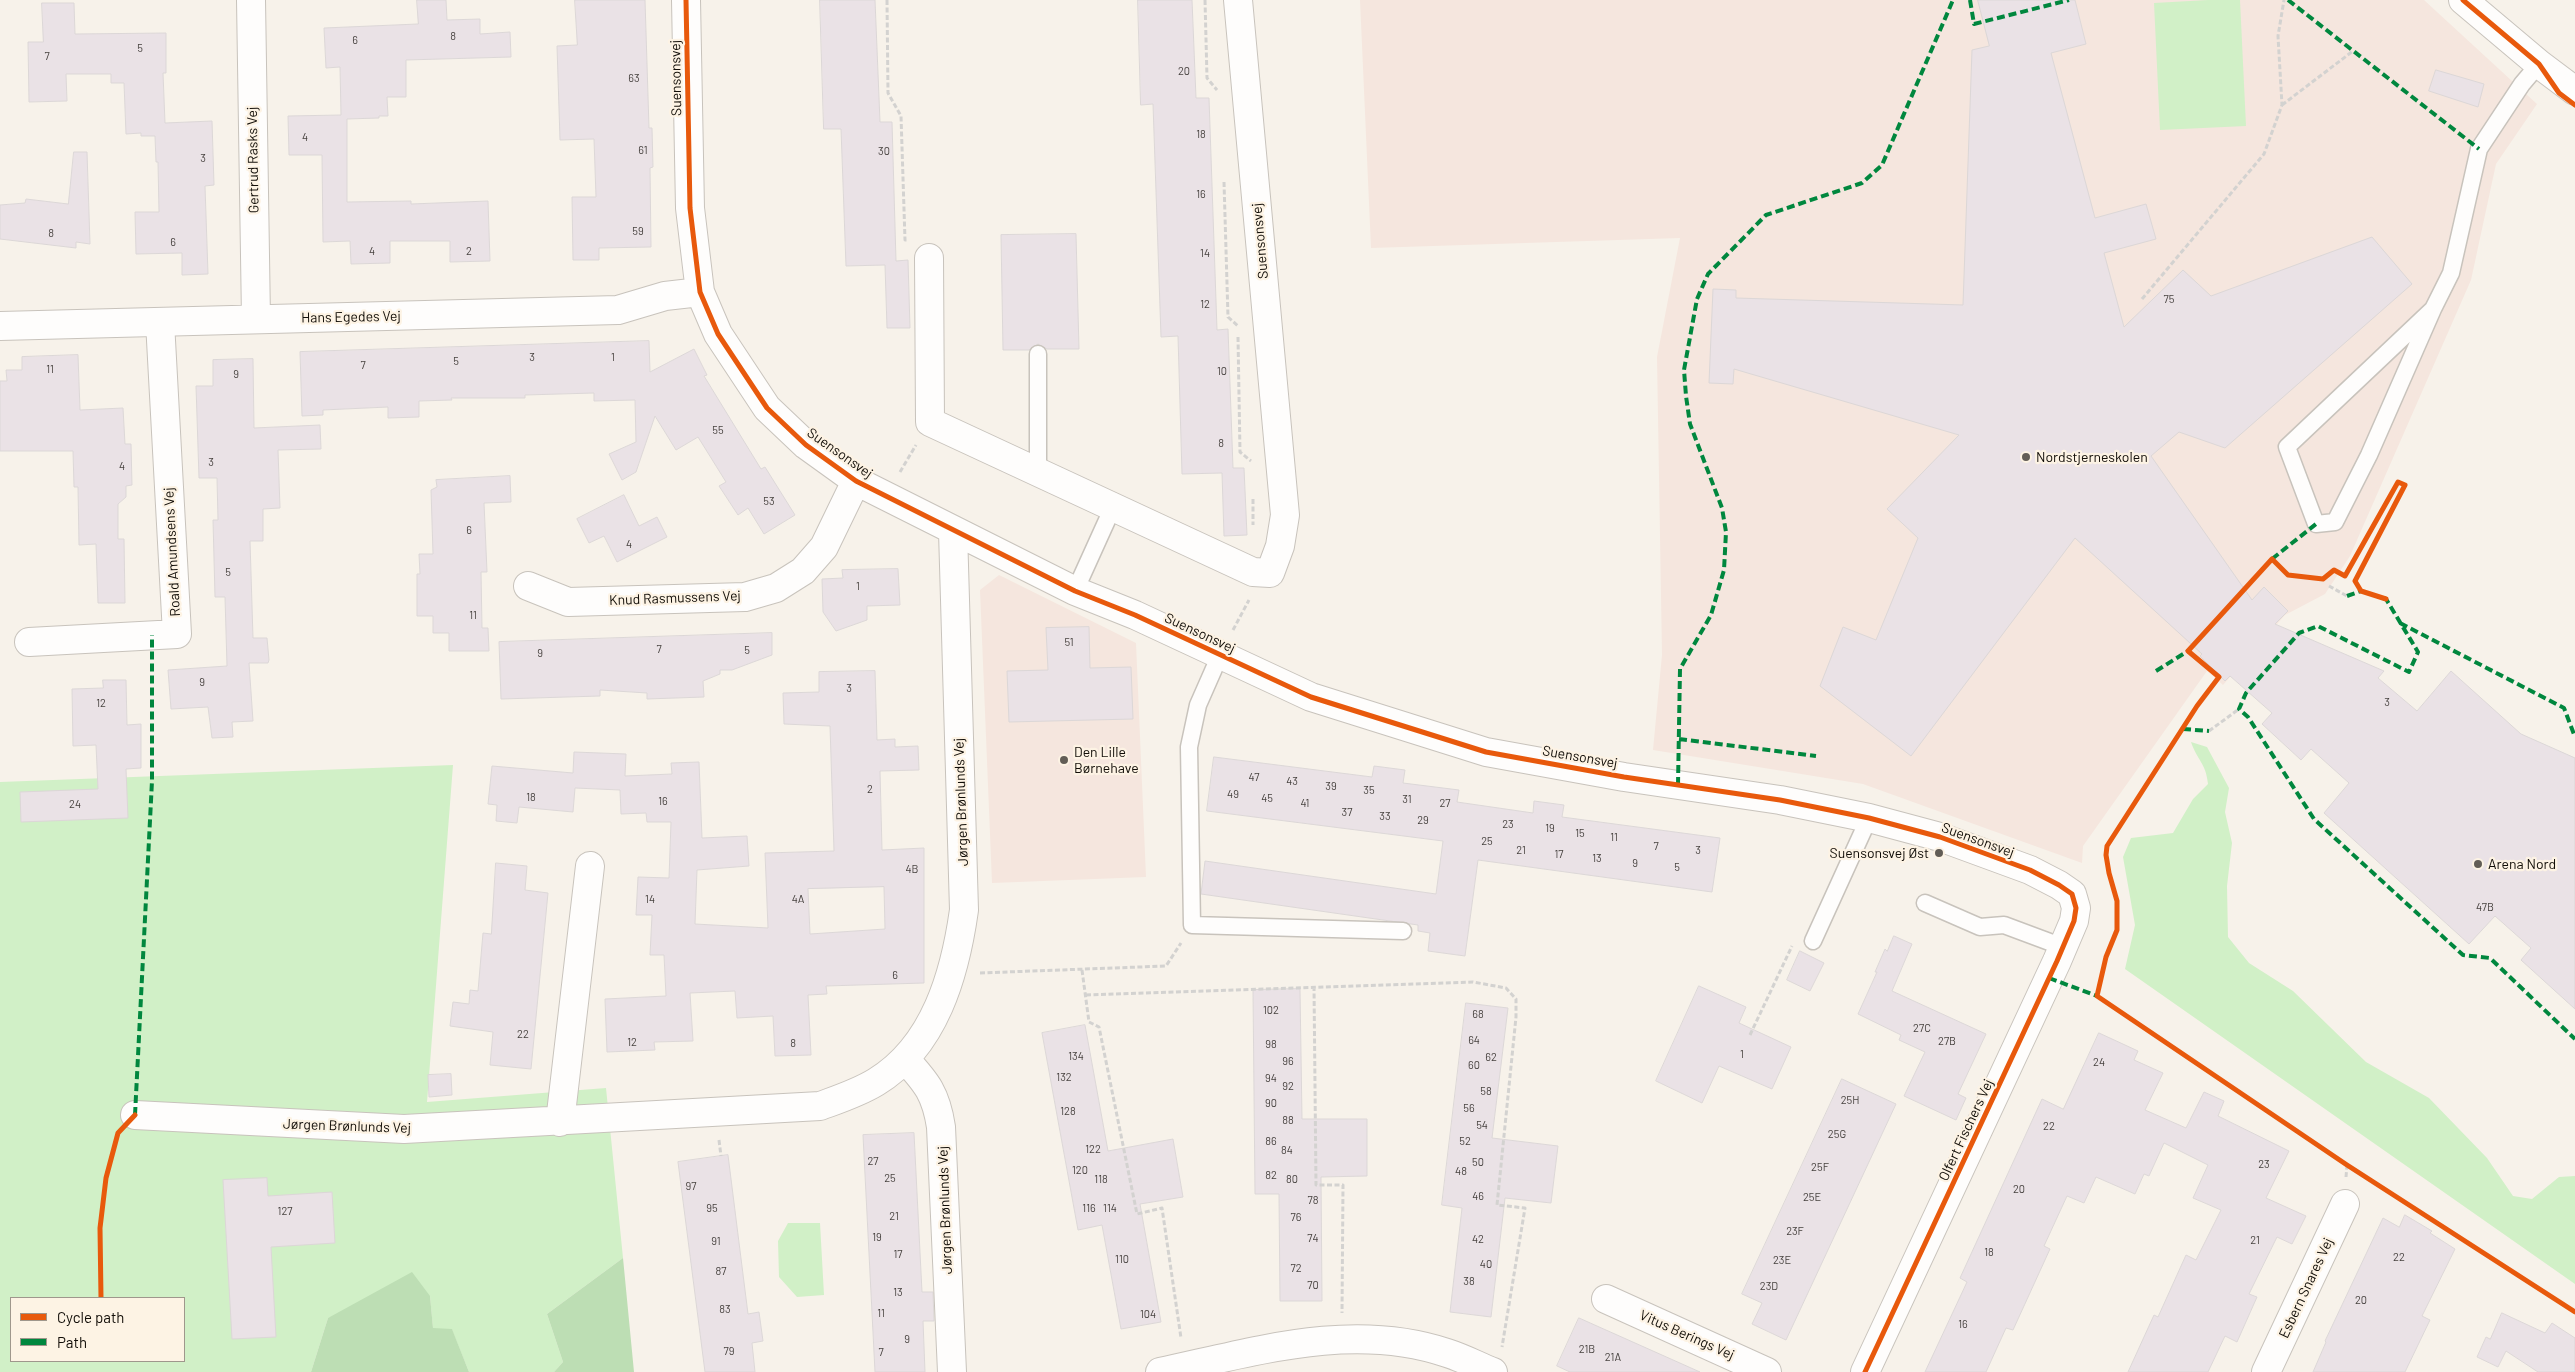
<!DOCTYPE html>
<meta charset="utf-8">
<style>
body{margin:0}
#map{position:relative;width:2575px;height:1372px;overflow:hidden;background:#f7f2ea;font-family:Barlow,sans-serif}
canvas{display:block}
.legend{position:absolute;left:10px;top:1297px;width:175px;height:65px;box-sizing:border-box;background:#fdf3e4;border:1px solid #9f978c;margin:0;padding:6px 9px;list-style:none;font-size:15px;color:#110d07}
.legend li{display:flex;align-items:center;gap:10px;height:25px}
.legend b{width:25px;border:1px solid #9f978c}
</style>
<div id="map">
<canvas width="2575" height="1372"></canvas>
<ul class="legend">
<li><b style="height:6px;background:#e8590c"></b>Cycle path</li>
<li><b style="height:6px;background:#00873e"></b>Path</li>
</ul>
</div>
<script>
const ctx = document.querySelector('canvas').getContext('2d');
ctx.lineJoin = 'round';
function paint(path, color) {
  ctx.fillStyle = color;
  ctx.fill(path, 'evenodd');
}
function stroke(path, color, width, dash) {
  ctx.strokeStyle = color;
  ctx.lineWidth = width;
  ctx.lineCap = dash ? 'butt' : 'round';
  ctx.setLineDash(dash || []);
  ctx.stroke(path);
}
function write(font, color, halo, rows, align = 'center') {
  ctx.font = font + ' Barlow,sans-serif';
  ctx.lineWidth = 4.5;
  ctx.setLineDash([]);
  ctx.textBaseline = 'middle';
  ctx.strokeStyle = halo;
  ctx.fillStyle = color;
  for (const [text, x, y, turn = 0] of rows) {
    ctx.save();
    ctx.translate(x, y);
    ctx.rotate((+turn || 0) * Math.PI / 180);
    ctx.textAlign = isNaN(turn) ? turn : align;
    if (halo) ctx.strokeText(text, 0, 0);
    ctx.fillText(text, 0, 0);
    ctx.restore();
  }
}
const education = new Path2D(`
 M 1360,0 L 2424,0 L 2537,104 L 2496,164 L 2471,280 L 2350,556 L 2325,594 L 2285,615 L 2223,685 L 2207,671 L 2083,846 L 2082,863 L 1863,784 L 1653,750 L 1662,655 L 1657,357 L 1680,238 L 1371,248 Z
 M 999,575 L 1136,643 L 1146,877 L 992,883 L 980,590 Z`);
const green = new Path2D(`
 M 2208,0 L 2240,0 L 2246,126 L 2160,130 L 2154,3 Z
 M 2191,742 L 2207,747 L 2229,788 L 2225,812 L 2232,843 L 2227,886 L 2228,937 L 2249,963 L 2293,991 L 2366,1062 L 2429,1098 L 2487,1158 L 2513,1196 L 2532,1199 L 2559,1177 L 2575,1176 L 2575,1284 L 2125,969 L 2135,925 L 2123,857 L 2131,838 L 2173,833 L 2193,799 L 2208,784 C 2206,763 2197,760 2191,742 Z
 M 453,765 L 427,1102 L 606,1088 L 623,1258 L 547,1314 L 563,1362 L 554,1372 L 469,1372 L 452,1330 L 433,1329 L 430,1296 L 328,1318 L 311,1372 L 0,1372 L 0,782 ZM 11,1298 L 184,1298 L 184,1361 L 11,1361 Z
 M 788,1223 L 820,1223 L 824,1295 L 797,1297 L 779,1277 L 778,1241 Z`);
const forest = new Path2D(`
 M 623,1258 L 634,1372 L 554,1372 L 563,1362 L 547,1314 Z
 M 412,1272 L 430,1296 L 433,1328 L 452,1329 L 469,1372 L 311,1372 L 328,1318 Z`);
const building = new Path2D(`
 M 417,0 L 446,0 L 447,20 L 480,19 L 480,34 L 510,32 L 511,57 L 406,60 L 406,97 L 387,97 L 388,116 L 379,116 L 379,118 L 347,119 L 347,202 L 411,201 L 411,204 L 488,201 L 490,261 L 450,262 L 450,241 L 390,241 L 390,263 L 351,264 L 350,241 L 323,242 L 322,155 L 289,155 L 288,116 L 341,115 L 340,67 L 326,68 L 324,28 L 418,24 Z
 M 575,0 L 645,0 L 649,128 L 652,128 L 653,167 L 650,168 L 651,247 L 599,248 L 599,260 L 573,260 L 572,197 L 596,197 L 594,139 L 560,140 L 557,46 L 577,45 Z
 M 820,0 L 875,0 L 880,122 L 892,122 L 896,261 L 908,260 L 910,328 L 887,328 L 885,265 L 846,266 L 841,129 L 824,129 Z
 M 1138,0 L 1192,0 L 1196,98 L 1209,98 L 1217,330 L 1228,329 L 1233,468 L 1244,468 L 1247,535 L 1224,536 L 1222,473 L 1182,474 L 1178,336 L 1161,337 L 1153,104 L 1141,105 Z
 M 1978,0 L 2075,0 L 2086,44 L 2051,53 L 2095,218 L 2146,204 L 2156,239 L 2104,253 L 2124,327 L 2183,270 L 2211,296 L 2372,237 L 2412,284 L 2225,448 L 2179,432 L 2151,456 L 2252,600 L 2264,587 L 2288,611 L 2275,624 L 2384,671 L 2378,678 L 2417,711 L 2451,671 L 2521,734 L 2575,758 L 2575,1009 L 2521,960 L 2531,948 L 2495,916 L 2469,944 L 2324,813 L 2349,783 L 2311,749 L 2301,760 L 2262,724 L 2272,713 L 2230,676 L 2225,681 L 2200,656 L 2202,654 L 2075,538 L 1911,756 L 1820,686 L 1843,627 L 1876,640 L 1918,538 L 1887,509 L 1959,435 L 1734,369 L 1733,384 L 1709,383 L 1713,289 L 1736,290 L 1736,298 L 1963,305 L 1972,50 L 1989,46 Z
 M 42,3 L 74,3 L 75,34 L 166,33 L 166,73 L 163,73 L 165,123 L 212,121 L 214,185 L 205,186 L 208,274 L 182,275 L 182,253 L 136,254 L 135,212 L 159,212 L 158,162 L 156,162 L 155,136 L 141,136 L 141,133 L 126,134 L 124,83 L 111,83 L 111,74 L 66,74 L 67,101 L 29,102 L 28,42 L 43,42 Z
 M 2436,70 L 2484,84 L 2478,107 L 2429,91 Z
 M 74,152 L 87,152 L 90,244 L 76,242 L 76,248 L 0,239 L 0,205 L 25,203 L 26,199 L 68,204 Z
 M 1076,234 L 1079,349 L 1047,349 L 1038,344 L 1029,350 L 1003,350 L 1001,235 Z
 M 649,341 L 650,372 L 694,349 L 707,375 L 704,376 L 761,469 L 765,467 L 795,515 L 764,534 L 748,508 L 738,515 L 719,486 L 726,482 L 698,437 L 676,450 L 655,416 L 636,472 L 622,480 L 609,454 L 636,442 L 635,400 L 594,401 L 594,393 L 525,395 L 525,398 L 451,398 L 452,400 L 419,401 L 419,417 L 388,418 L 388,407 L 323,410 L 323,415 L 302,416 L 300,352 Z
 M 78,355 L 80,410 L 123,408 L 125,444 L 131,444 L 132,485 L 126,486 L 126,497 L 118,504 L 118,539 L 124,539 L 125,603 L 98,603 L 96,544 L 79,545 L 78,487 L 74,487 L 73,451 L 0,451 L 0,381 L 7,381 L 6,370 L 22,370 L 22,357 Z
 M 253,359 L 254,428 L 320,425 L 321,449 L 278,450 L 280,508 L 263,509 L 263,541 L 250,541 L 253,638 L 267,638 L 269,660 L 268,663 L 249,663 L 253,721 L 232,722 L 233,737 L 212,738 L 208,707 L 171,709 L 168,670 L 227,666 L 225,597 L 215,597 L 213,520 L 218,520 L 217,478 L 199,478 L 196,386 L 213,386 L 213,360 Z
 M 510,476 L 511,502 L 484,503 L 487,572 L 481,572 L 482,628 L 488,628 L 489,651 L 449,651 L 449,633 L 433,633 L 433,616 L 417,616 L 417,574 L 420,574 L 419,554 L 433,554 L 431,490 L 437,487 L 436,480 Z
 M 624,495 L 639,526 L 657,517 L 667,537 L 617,562 L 604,536 L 589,543 L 577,519 Z
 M 898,569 L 900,605 L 867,606 L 867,620 L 836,631 L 823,612 L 822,579 L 843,578 L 842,570 Z
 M 1089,627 L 1090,668 L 1131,667 L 1133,719 L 1009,722 L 1007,671 L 1048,670 L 1046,628 Z
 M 772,633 L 772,655 L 732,670 L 720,670 L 720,674 L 703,681 L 704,697 L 647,699 L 647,693 L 600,690 L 600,696 L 501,699 L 499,642 Z
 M 875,671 L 877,740 L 895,739 L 895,747 L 918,746 L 919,770 L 880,771 L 882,850 L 924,848 L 924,983 L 826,986 L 827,994 L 808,995 L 811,1055 L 775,1056 L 773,1016 L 737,1018 L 735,991 L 690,993 L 693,1041 L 654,1042 L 655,1050 L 607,1052 L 605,999 L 666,996 L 664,955 L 650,955 L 652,915 L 636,915 L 638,877 L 669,878 L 671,822 L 647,822 L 646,813 L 621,814 L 620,790 L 575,788 L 573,812 L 519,807 L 517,823 L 496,821 L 497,805 L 488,804 L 492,766 L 573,773 L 574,752 L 626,754 L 625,776 L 672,774 L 671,763 L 699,762 L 702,838 L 747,836 L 749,866 L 697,870 L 695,924 L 768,928 L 765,853 L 834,851 L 830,726 L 784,724 L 783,693 L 819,692 L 819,672 ZM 884,887 L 885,929 L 810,934 L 808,889 Z
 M 103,680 L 126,680 L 127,725 L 141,724 L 141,768 L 126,769 L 128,818 L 21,822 L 20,792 L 98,789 L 96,745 L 73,746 L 72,689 L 103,688 Z
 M 1214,757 L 1372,777 L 1374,766 L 1405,770 L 1403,783 L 1459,790 L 1457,802 L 1533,813 L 1534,801 L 1564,805 L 1562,817 L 1720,838 L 1712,892 L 1478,860 L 1465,956 L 1428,951 L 1430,933 L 1418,931 L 1418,925 L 1201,894 L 1205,861 L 1436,894 L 1443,841 L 1207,811 Z
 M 496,863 L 527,866 L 525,890 L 548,893 L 531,1069 L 490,1065 L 493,1032 L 450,1026 L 453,1002 L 469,1004 L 470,990 L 478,991 L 483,933 L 491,934 Z
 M 1894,936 L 1912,944 L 1892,991 L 1986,1034 L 1958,1094 L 1966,1098 L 1956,1120 L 1904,1096 L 1925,1052 L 1899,1040 L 1901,1035 L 1858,1014 L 1877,972 L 1875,972 L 1885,949 L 1887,951 Z
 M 1800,951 L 1824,963 L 1810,991 L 1787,980 Z
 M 1699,986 L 1746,1007 L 1739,1023 L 1791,1047 L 1772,1089 L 1719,1066 L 1702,1103 L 1656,1081 Z
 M 1300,989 L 1302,1119 L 1367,1119 L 1367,1176 L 1321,1177 L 1322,1301 L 1280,1301 L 1279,1194 L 1255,1194 L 1253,990 Z
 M 1466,1003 L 1508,1008 L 1492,1138 L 1558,1146 L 1551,1203 L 1505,1198 L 1491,1317 L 1450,1312 L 1462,1208 L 1442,1205 Z
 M 1085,1025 L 1108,1151 L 1173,1139 L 1183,1197 L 1140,1204 L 1161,1322 L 1121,1329 L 1102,1225 L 1078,1230 L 1042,1033 Z
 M 2099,1033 L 2138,1051 L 2134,1060 L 2163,1073 L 2145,1110 L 2186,1128 L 2204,1092 L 2224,1101 L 2218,1116 L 2289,1151 L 2266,1198 L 2306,1216 L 2292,1244 L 2277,1237 L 2249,1294 L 2257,1297 L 2237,1342 L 2225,1336 L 2208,1372 L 2128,1372 L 2154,1315 L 2158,1317 L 2186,1255 L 2196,1260 L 2221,1210 L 2193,1198 L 2208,1165 L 2164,1143 L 2149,1176 L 2144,1174 L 2135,1194 L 2096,1177 L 2084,1203 L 2067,1196 L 2044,1246 L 2050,1249 L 2013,1330 L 2006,1328 L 1986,1372 L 1925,1372 L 1967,1282 L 1960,1278 L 2042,1099 L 2063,1109 Z
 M 451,1074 L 452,1095 L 429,1097 L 428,1075 Z
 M 1842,1079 L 1896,1104 L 1786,1340 L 1752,1324 L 1762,1303 L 1742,1294 Z
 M 914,1133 L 922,1292 L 933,1292 L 934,1321 L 923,1321 L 925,1372 L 875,1372 L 863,1135 Z
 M 728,1155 L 748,1314 L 759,1312 L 763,1341 L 752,1343 L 755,1372 L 705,1372 L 678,1162 Z
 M 267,1178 L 268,1196 L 332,1192 L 335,1243 L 271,1247 L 276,1337 L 232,1339 L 223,1180 Z
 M 2405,1215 L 2432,1231 L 2430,1233 L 2455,1249 L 2422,1316 L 2430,1320 L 2405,1372 L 2313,1372 L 2326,1342 L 2325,1341 L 2383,1218 L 2399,1227 Z
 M 2502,1313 L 2545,1333 L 2552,1323 L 2575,1338 L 2575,1372 L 2538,1372 L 2506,1351 L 2498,1367 L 2477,1357 L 2486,1337 L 2490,1339 Z
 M 1579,1318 L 1700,1372 L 1570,1372 L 1557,1366 Z`);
const path = new Path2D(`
 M 887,0 L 888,93 L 901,116 L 905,240 L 908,240
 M 1205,0 L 1207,78 L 1217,90
 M 2282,105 L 2353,51
 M 1224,182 L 1228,317 L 1238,326
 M 2142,299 L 2264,154 L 2282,105 L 2278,36 L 2284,0
 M 1238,337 L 1240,452 L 1251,461
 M 900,472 L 916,445
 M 1253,499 L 1253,525
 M 2329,586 L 2347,596
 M 1233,630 L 1249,600
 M 2209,731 L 2239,709
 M 1082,970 L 1089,1022 L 1099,1027 L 1137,1214 L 1162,1208 L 1181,1338
 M 980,973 L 1166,966 L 1181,943
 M 1314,986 L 1316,1185 L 1343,1185 L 1342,1313
 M 1086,995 L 1473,982 L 1506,988 L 1516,999 L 1516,1017 L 1497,1205 L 1525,1208 L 1502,1347
 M 1750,1035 L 1792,946
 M 719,1140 L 721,1156
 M 2346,1177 L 2347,1165`);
const lane = new Path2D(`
 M 2433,309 L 2369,455 L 2335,522 L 2316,524 L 2287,447 L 2433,309 L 2451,273 L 2479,149 L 2522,84 L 2539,64
 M 1038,354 L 1038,473
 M 1075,591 L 1113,507
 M 1220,655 L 1198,705 L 1189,747 L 1192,925 L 1403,931
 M 1925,903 L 1980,927 L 2004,925 L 2063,947
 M 1813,941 L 1869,818`);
const street = new Path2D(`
 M 251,0 L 256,319
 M 686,0 L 690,208 L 700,292 L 718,334 L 767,408 L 806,445 L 856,481 L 1075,591 L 1135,615 L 1311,697 L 1486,752 L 1624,777 L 1780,800 L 1869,818 L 1940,837 L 2030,870 L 2059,885 L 2072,894 L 2076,908 L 2074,921 L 2057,961 L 1865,1372
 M 2463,0 L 2539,64 L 2575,91
 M 929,258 L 930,422 L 1253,572 L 1270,573 L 1280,546 L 1285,515 L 1238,0
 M 0,326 L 618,310 L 665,296 L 700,292
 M 528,586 L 568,602 L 745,597 L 776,588 L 803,571 L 824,547 L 856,481
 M 29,642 L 177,634 L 160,322
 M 905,1059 C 927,1083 936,1094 941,1127 L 952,1372
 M 135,1115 L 404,1129 L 820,1106 C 839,1099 858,1093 876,1082 C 935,1046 955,974 964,910 L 953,531
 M 560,1122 L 590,866
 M 1606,1299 L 1767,1372
 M 1160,1372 C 1254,1352 1352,1321 1447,1353 C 1463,1358 1478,1366 1493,1372
 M 2266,1372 L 2345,1204`);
const quiet = new Path2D(`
 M 1970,0 L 1974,24 L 2069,0
 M 2288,0 L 2479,149
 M 2272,559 L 2316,524
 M 2347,596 L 2361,591
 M 2383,598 L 2386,599 L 2418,652 L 2409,672 L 2318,626 L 2299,633 L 2246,693 L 2239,709 L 2248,717 L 2314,819 L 2463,955 L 2490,958 L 2575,1039
 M 2400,623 L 2564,708 L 2575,737
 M 2156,671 L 2188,651
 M 2183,729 L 2209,731
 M 1679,739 L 1816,756
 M 1678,785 L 1680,669 L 1711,615 L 1724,570 L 1726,532 L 1722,508 L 1690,424 L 1686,396 L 1684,370 L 1697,299 L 1708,274 L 1766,215 L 1862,183 L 1882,165 L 1953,0
 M 2049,978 L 2097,996
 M 135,1115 L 152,781 L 152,635`);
const cycleway = new Path2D(`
 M 686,0 L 690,208 L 700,292 L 718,334 L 767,408 L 806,445 L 856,481 L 1075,591 L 1135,615 L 1311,697 L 1486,752 L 1624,777 L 1780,800 L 1869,818 L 1940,837 L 2030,870 L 2059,885 L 2072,894 L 2076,908 L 2074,921 L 2057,961 L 1865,1372
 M 2463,0 L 2539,64 L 2559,93 L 2575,105
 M 2386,599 L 2361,591 L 2355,581 L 2405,485 L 2398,482 L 2345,576 L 2334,570 L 2323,579 L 2288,575 L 2272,559 L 2188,651 L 2219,677 L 2197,706 L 2107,846 L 2106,855 L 2109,873 L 2117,901 L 2117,930 L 2106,957 L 2097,996 L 2347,1165 L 2575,1312
 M 101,1298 L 100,1228 L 106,1178 L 118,1133 L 135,1115`);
const markers = [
 [2026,457,5,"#625d56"],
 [1064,760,5,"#625d56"],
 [1939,853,5,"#625d56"],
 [2478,864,5,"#625d56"]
];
const numberNames = [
 ["8",453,36],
 ["6",355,40],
 ["5",140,48],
 ["7",47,56],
 ["20",1184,71],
 ["63",634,78],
 ["18",1201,134],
 ["4",305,137],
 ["61",643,150],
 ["30",884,151],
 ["3",203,158],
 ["16",1201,194],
 ["59",638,231],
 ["8",51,233],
 ["6",173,242],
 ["4",372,251],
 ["2",469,251],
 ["14",1205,253],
 ["75",2169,299],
 ["12",1205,304],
 ["3",532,357],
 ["1",613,357],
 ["5",456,361],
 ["7",363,365],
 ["11",50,369],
 ["10",1222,371],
 ["9",236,374],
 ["55",718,430],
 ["8",1221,443],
 ["3",211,462],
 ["4",122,466],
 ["53",769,501],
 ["6",469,530],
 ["4",629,544],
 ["5",228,572],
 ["1",858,586],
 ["11",473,615],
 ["51",1069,642],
 ["7",659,649],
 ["5",747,650],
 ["9",540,653],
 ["9",202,682],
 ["3",849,688],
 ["3",2387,702],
 ["12",101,703],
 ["47",1254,777],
 ["43",1292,781],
 ["39",1331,786],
 ["2",870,789],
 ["35",1369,790],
 ["49",1233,794],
 ["18",531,797],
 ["45",1267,798],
 ["31",1407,799],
 ["16",663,801],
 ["41",1305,803],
 ["27",1445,803],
 ["24",75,804],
 ["37",1347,812],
 ["33",1385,816],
 ["29",1423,820],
 ["23",1508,824],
 ["19",1550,828],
 ["15",1580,833],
 ["11",1614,837],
 ["25",1487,841],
 ["7",1656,846],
 ["21",1521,850],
 ["3",1698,850],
 ["17",1559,854],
 ["13",1597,858],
 ["9",1635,863],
 ["5",1677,867],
 ["4B",912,869],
 ["14",650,899],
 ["4A",798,899],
 ["47B",2485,907],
 ["6",895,975],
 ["102",1271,1010],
 ["68",1478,1014],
 ["27C",1922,1028],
 ["22",523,1034],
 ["64",1474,1040],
 ["27B",1947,1041],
 ["12",632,1042],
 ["8",793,1043],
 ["98",1271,1044],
 ["1",1742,1054],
 ["134",1076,1056],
 ["62",1491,1057],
 ["96",1288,1061],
 ["24",2099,1062],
 ["60",1474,1065],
 ["132",1064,1077],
 ["94",1271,1078],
 ["92",1288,1086],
 ["58",1486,1091],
 ["25H",1850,1100],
 ["90",1271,1103],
 ["56",1469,1108],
 ["128",1068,1111],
 ["88",1288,1120],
 ["54",1482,1125],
 ["22",2049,1126],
 ["25G",1837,1134],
 ["86",1271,1141],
 ["52",1465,1141],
 ["122",1093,1149],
 ["84",1287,1150],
 ["27",873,1161],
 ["50",1478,1162],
 ["23",2264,1164],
 ["25F",1820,1167],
 ["120",1080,1170],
 ["48",1461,1171],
 ["82",1271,1175],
 ["25",890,1178],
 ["118",1101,1179],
 ["80",1292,1179],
 ["97",691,1186],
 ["20",2019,1189],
 ["46",1478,1196],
 ["25E",1812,1197],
 ["78",1313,1200],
 ["95",712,1208],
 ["116",1089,1208],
 ["114",1110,1208],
 ["127",285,1211],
 ["21",894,1216],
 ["76",1296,1217],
 ["23F",1795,1231],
 ["19",877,1237],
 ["74",1313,1238],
 ["42",1478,1239],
 ["21",2255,1240],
 ["91",716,1241],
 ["18",1989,1252],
 ["17",898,1254],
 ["22",2399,1257],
 ["110",1122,1259],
 ["23E",1782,1260],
 ["40",1486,1264],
 ["72",1296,1268],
 ["87",721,1271],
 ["38",1469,1281],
 ["70",1313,1285],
 ["23D",1769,1286],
 ["13",898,1292],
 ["20",2361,1300],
 ["83",725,1309],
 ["11",881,1313],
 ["104",1148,1314],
 ["16",1963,1324],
 ["9",907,1339],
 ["21B",1587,1349],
 ["79",729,1351],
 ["7",881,1352],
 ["21A",1613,1357]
];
const streetNames = [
 ["Suensonsvej",676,78,-91],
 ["Gertrud Rasks Vej",253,160,-91],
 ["Suensonsvej",1260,241,-95],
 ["Hans Egedes Vej",351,317,-1],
 ["Suensonsvej",840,453,35],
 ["Roald Amundsens Vej",172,552,-93],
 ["Knud Rasmussens Vej",675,598,-2],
 ["Suensonsvej",1200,633,25],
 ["Suensonsvej",1580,757,10],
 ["Jørgen Brønlunds Vej",961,802,-92],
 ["Suensonsvej",1978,840,20],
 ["Jørgen Brønlunds Vej",347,1126,2],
 ["Olfert Fischers Vej",1966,1130,-65],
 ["Jørgen Brønlunds Vej",945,1210,-92],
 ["Esbern Snares Vej",2306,1288,-65],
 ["Vitus Berings Vej",1687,1335,24]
];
const poiNames = [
 ["Nordstjerneskolen",2036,457],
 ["Den Lille",1074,752],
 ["Børnehave",1074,768],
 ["Suensonsvej Øst",1929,853,"right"],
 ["Arena Nord",2488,864]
];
paint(education, '#f5e6de');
paint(green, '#d1f0c7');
paint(forest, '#bddeb4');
paint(building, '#eae2e6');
stroke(building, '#dcd7d7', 1);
stroke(lane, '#c8c3bc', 19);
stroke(street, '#c8c3bc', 30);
stroke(path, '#d3d2d0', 3, [5, 2.5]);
stroke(lane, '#fefdfc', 16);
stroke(street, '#fefdfc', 28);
stroke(quiet, '#00873e', 4, [8, 4]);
stroke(cycleway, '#e8590c', 5);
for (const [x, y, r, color] of markers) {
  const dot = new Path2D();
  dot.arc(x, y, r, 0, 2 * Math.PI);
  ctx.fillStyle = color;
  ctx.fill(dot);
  stroke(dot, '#fdf3e4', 2);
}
write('11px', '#484340', null, numberNames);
write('14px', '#110d07', '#fdf3e4', streetNames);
write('14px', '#110d07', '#fdf3e4', poiNames, 'left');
</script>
